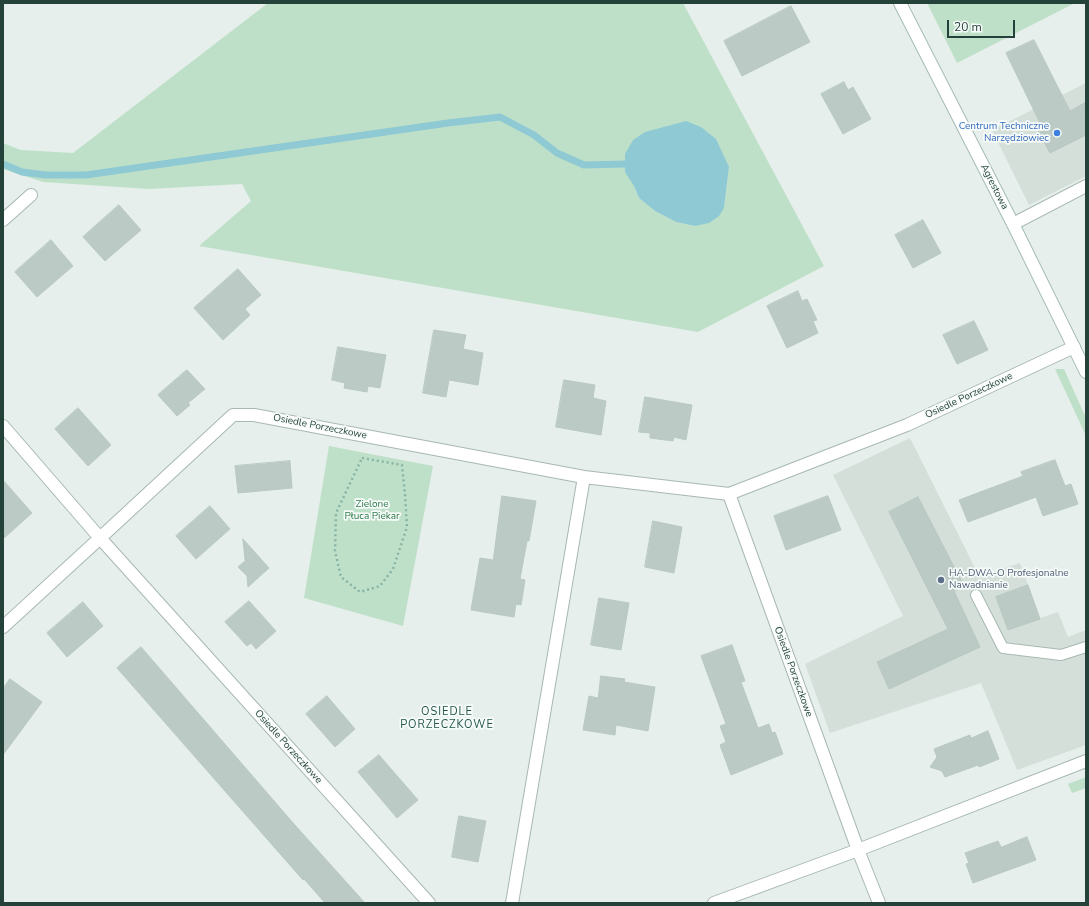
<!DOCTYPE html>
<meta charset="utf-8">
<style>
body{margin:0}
#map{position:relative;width:1089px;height:906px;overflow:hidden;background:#e6efeb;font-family:"Nunito Sans",sans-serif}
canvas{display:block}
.frame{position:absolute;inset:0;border:4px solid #24423a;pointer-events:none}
.scale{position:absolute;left:947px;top:20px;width:68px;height:18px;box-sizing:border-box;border:2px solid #24423a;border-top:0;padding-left:5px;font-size:12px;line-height:14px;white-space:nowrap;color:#24423a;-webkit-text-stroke:3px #f7fbf9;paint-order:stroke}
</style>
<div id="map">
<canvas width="1089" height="906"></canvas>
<div class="frame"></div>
<div class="scale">20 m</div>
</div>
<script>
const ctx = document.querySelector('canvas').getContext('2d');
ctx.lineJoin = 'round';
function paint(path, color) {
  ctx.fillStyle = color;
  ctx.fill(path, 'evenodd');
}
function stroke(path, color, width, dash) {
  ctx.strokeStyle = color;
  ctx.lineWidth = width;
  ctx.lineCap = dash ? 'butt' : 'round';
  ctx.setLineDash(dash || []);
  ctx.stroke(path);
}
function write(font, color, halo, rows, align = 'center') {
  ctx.font = font + ' "Nunito Sans",sans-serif';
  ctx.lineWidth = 3.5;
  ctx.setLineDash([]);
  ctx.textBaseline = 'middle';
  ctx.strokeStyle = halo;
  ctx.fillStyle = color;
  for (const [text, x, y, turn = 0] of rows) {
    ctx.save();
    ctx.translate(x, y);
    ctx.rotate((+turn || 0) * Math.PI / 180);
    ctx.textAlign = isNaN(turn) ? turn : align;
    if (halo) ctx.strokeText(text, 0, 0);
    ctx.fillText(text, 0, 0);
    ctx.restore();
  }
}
const built = new Path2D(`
 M 1086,83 L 1086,176 L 1029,205 L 992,130 Z
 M 910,438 L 979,576 L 1020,563 L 1040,618 L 1058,612 L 1068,637 L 1086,630 L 1086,745 L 1017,770 L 981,683 L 830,733 L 805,664 L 903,616 L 833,475 Z`);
const green = new Path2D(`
 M 268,3 L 683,3 L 824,266 L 698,332 L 199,246 L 251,201 L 242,184 L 149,189 L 43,182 L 3,169 L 3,143 L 21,150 L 73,153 ZM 729,167 L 724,208 L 695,226 L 676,222 L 655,211 L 639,198 L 634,186 Z
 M 927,3 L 1075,3 L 957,63 Z
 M 1055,369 L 1064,369 L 1086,418 L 1086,436 Z
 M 329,446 L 433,466 L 403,626 L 304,598 Z
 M 1086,777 L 1086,788 L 1072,793 L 1068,784 Z`);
const water = new Path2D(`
 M 686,121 L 701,127 L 716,139 L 729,167 L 724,208 L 719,216 L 709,223 L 695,226 L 676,222 L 655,211 L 639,198 L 634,186 L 625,172 L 625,154 L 633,140 L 645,132 Z`);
const stream = new Path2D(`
 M 3,164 L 22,172 L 46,175 L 86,175 L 448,123 L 500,117 L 534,135 L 557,153 L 584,165 L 625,164`);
const building = new Path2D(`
 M 791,6 L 810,42 L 742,76 L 724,41 Z
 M 1034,40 L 1070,111 L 1086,102 L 1086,135 L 1050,153 L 1037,128 L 1041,125 L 1006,53 Z
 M 844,82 L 848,90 L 853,87 L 871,119 L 843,134 L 821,94 Z
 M 119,205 L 141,230 L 105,261 L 83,237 Z
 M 923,220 L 941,253 L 913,268 L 895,235 Z
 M 51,240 L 73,266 L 37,297 L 15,272 Z
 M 238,269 L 261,295 L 245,309 L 250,315 L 223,340 L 194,308 Z
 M 798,291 L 802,301 L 807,299 L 817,320 L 813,321 L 818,333 L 787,348 L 767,306 Z
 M 974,321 L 988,350 L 957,364 L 943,335 Z
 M 434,330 L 466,335 L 463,349 L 483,353 L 478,385 L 449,380 L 446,397 L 423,393 Z
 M 338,347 L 386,355 L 380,388 L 368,386 L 367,392 L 344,388 L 345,383 L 332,380 Z
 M 187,370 L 205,389 L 188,403 L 190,405 L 177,416 L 158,395 Z
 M 564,380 L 595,385 L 593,398 L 606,401 L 601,435 L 556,427 Z
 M 645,397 L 692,405 L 686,440 L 674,437 L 673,441 L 650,438 L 650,433 L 639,432 Z
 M 78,408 L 111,445 L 88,466 L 55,429 Z
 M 1055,460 L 1065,486 L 1071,484 L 1078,504 L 1043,516 L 1036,497 L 968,522 L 959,500 L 1023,476 L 1021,472 Z
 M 290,461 L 292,488 L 238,493 L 235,466 Z
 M 3,480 L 32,513 L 3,539 Z
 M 502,496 L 536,501 L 529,541 L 527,541 L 520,579 L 525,580 L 521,605 L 516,604 L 514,617 L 471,610 L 480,558 L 493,560 Z
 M 828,496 L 841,530 L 786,550 L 774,516 Z
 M 918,497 L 964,586 L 954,591 L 980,647 L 889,689 L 877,662 L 948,629 L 889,512 Z
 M 210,506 L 230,529 L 196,559 L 176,536 Z
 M 653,521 L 682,527 L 674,573 L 645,567 Z
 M 243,539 L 269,568 L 248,587 L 247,576 L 238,567 L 245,561 Z
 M 1028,585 L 1040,619 L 1008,630 L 996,597 Z
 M 599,598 L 629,603 L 621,650 L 591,645 Z
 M 249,601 L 276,631 L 256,649 L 251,643 L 247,646 L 225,622 Z
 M 83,602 L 103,626 L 67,657 L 47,633 Z
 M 732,645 L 745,681 L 741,682 L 758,728 L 769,724 L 772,733 L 775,732 L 783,754 L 731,775 L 720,745 L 726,742 L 720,726 L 726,724 L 701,656 Z
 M 141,647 L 294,824 L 365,903 L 325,903 L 304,879 L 303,880 L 117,668 Z
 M 601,676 L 625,679 L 624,682 L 655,687 L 648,731 L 616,725 L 615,735 L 583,730 L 589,696 L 598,698 Z
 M 10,679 L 42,702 L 3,755 L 3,689 Z
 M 327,696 L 355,729 L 335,747 L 306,714 Z
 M 988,731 L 999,759 L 979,767 L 978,765 L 945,777 L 942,771 L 930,767 L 937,757 L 934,749 L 970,735 L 971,738 Z
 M 379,755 L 418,800 L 397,818 L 358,772 Z
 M 459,816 L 486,821 L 478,862 L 452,857 Z
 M 1027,837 L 1036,860 L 973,883 L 966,864 L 969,863 L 965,853 L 998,841 L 1001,847 Z`);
const path = new Path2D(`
 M 362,458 L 402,465 L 405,495 L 407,527 L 393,569 L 380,586 L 360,592 L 341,577 L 335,551 L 336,513 Z`);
const service = new Path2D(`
 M 976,595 L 1003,648 L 1061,655 L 1086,647`);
const minor = new Path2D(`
 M 3,220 L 31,195
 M 1013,224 L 1086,186
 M 3,426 L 100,538 L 3,627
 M 729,494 L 858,850 L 879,903
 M 429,903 L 100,538 L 233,415 L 254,415 L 584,477 L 729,494 L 907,425 L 1074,347
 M 512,903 L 584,477
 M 714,903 L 858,850 L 1086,761`);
const secondary = new Path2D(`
 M 900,3 L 1013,224 L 1086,372`);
const markers = [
 [1057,133,4,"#3f7fe0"],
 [941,580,4,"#5c6f8a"]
];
const shopNames = [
 ["Centrum Techniczne",1049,127],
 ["Narzędziowiec",1049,139]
];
const streetNames = [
 ["Agrestowa",994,187,63],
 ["Osiedle Porzeczkowe",969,396,-25],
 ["Osiedle Porzeczkowe",320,427,11],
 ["Osiedle Porzeczkowe",793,672,70],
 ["Osiedle Porzeczkowe",288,747,48]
];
const parkNames = [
 ["Zielone",372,505],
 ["Płuca Piekar",372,517]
];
const serviceNames = [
 ["HA-DWA-O Profesjonalne",949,574],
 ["Nawadnianie",949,586]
];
const neighbourhoodNames = [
 ["OSIEDLE",447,712],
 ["PORZECZKOWE",447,725]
];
paint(built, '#d4dfda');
paint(green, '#bfe0c8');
paint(water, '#8ec9d4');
stroke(stream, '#8ec9d4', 7);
paint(building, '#bbcac4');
stroke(building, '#b8c9c2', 1);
stroke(service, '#a8b8b2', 12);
stroke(minor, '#a8b8b2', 14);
stroke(secondary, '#a4bbb3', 14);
stroke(path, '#86b3a5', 2.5, [2, 3]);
stroke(service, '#fff', 10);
stroke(minor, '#fff', 12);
stroke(secondary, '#fff', 12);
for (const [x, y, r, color] of markers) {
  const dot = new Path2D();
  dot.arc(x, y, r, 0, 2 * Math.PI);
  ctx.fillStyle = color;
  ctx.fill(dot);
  stroke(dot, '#f7fbf9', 1.5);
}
write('10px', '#366cbe', '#f7fbf9', shopNames, 'right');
write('10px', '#24423a', '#f7fbf9', streetNames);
write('10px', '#2d7a4b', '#f7fbf9', parkNames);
write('10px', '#4e5e75', '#f7fbf9', serviceNames, 'left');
ctx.letterSpacing = '1px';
write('11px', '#1f5548', '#f7fbf9', neighbourhoodNames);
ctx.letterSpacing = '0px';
</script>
